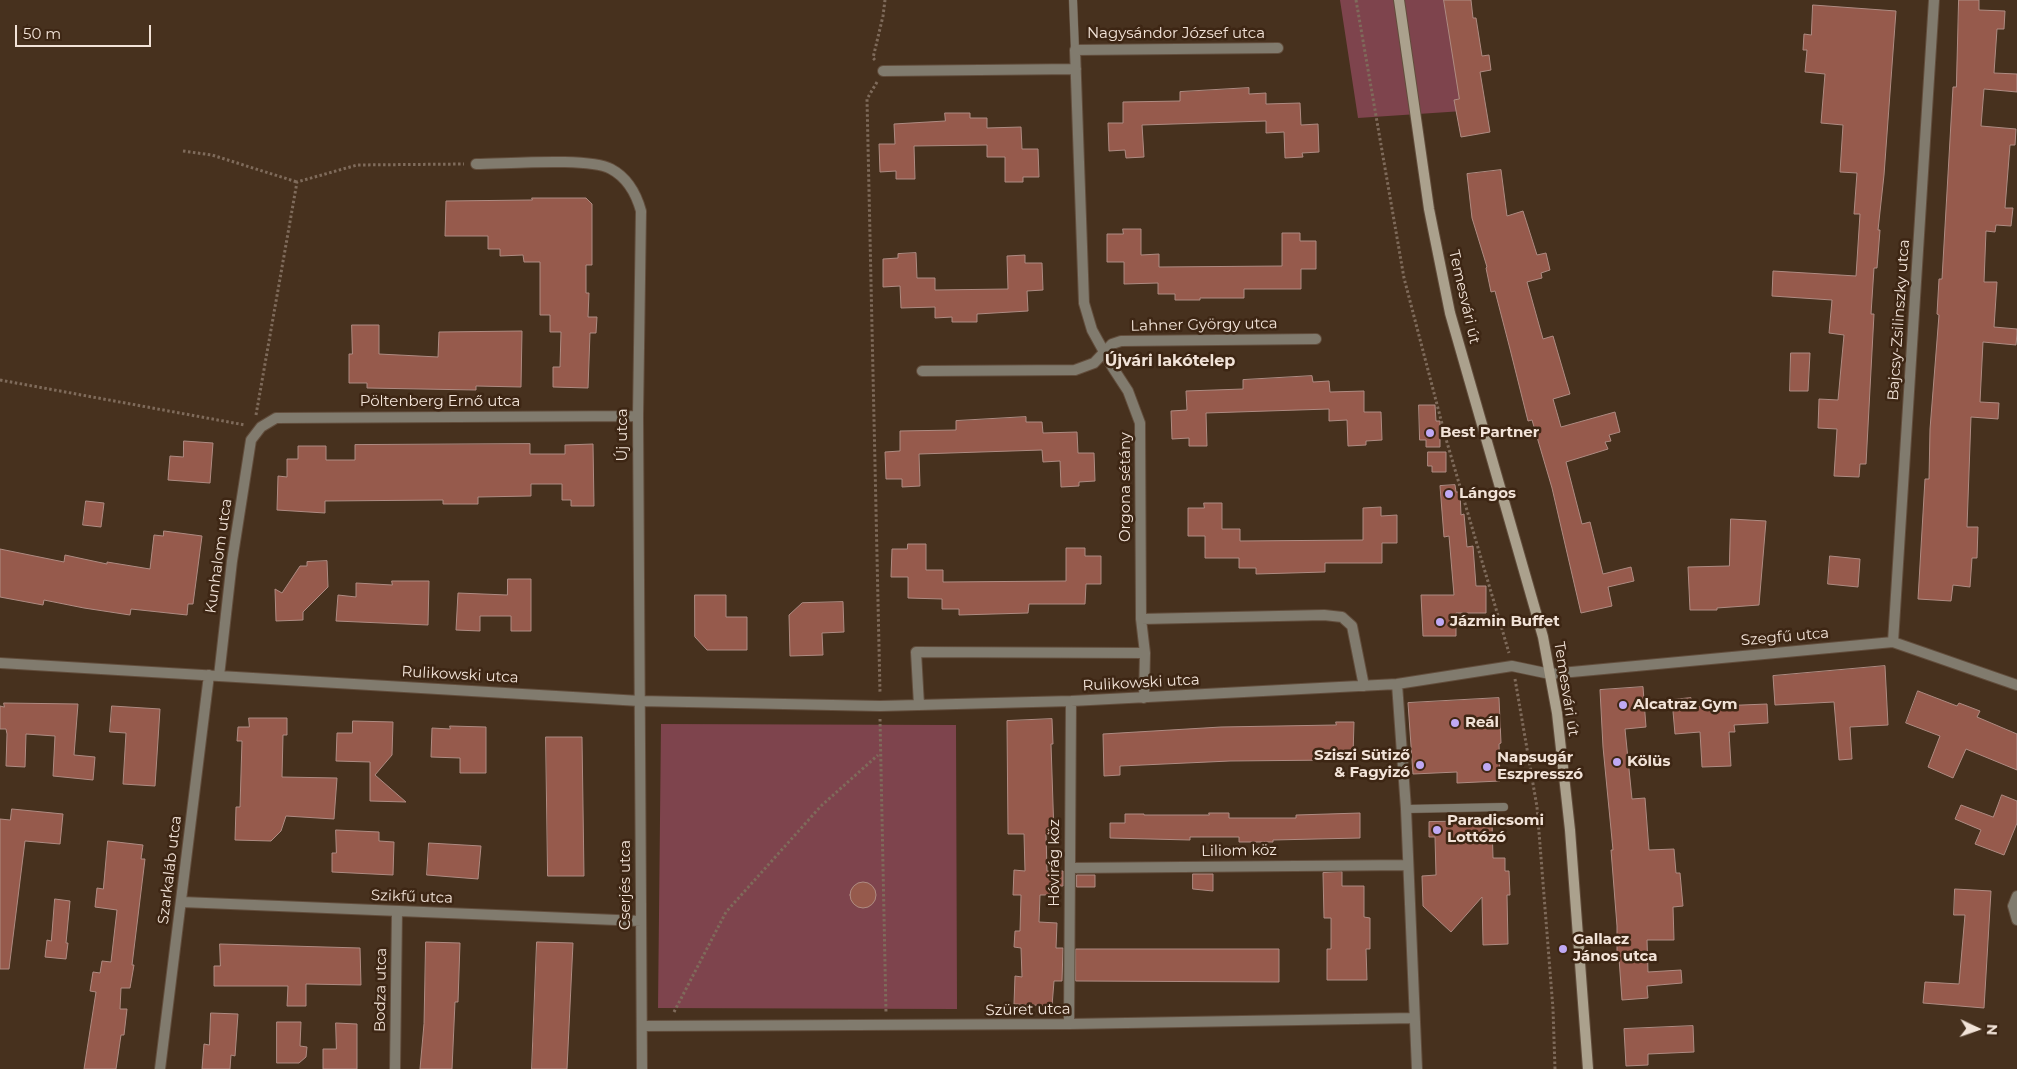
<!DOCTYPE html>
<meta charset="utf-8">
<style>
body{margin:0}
#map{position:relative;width:2017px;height:1069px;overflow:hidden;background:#47311e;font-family:Montserrat,sans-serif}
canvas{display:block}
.north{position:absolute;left:1952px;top:1004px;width:50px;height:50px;-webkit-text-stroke:4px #3d2614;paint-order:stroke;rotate:93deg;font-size:14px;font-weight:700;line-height:20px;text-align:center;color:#f2e3d8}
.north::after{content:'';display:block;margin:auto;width:18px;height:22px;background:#f2e3d8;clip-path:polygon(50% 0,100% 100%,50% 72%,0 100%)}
.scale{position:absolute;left:15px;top:25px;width:136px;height:22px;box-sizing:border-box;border:2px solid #f2e3d8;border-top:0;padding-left:6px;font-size:15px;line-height:18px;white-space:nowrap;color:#f2e3d8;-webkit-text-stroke:4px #3d2614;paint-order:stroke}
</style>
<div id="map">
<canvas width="2017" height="1069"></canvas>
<div class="north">N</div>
<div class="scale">50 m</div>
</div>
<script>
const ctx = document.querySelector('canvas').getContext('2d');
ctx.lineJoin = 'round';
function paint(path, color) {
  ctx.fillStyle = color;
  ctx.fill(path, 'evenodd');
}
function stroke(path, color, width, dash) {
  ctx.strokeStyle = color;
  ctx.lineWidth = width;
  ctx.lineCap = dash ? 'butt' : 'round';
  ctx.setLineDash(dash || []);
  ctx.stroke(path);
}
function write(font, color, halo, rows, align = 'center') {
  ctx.font = font + ' Montserrat,sans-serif';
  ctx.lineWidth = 5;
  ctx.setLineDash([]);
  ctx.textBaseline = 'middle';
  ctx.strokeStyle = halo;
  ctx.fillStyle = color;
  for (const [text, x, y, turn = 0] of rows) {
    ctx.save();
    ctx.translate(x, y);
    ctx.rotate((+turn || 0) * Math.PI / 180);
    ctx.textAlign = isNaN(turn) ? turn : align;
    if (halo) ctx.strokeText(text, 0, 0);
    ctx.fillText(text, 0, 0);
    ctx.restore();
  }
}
const green = new Path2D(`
 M 1340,0 L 1448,0 L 1463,111 L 1358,118 Z
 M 661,724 L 956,725 L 957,1009 L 658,1008 Z`);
const building = new Path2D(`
 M 1444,0 L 1471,0 L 1473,18 L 1476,18 L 1482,56 L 1489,55 L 1491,70 L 1480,72 L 1490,132 L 1461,137 L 1454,100 L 1459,99 Z
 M 1959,0 L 1979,0 L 1979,10 L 2005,11 L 2004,29 L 1997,29 L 1994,73 L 2017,74 L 2017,92 L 1984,89 L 1981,126 L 2016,129 L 2015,145 L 2010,145 L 2005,208 L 2013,208 L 2011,226 L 1996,225 L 1995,232 L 1986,231 L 1984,282 L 1997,282 L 1994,327 L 2017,329 L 2017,333 L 2016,345 L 1983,342 L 1980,402 L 1999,403 L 1998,419 L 1971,417 L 1967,527 L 1978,527 L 1977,558 L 1972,558 L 1970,587 L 1953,585 L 1951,601 L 1918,599 L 1925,479 L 1929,479 L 1930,429 L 1939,315 L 1937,314 L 1939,279 L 1942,279 L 1953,87 L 1956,87 Z
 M 1813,5 L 1896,11 L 1884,175 L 1878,230 L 1880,230 L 1877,268 L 1874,268 L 1871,314 L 1874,314 L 1866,464 L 1860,464 L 1859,477 L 1834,476 L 1837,429 L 1818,428 L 1819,399 L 1838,400 L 1844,335 L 1829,333 L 1832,300 L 1772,296 L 1773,271 L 1856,276 L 1860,214 L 1854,214 L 1857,173 L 1840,172 L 1843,125 L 1821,123 L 1825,74 L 1805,72 L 1807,50 L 1803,50 L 1804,34 L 1811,35 Z
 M 1249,88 L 1249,94 L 1266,93 L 1266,104 L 1300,103 L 1301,125 L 1318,124 L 1319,152 L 1302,153 L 1303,157 L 1285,158 L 1284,132 L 1266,133 L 1266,121 L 1142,125 L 1144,157 L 1126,158 L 1125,150 L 1109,151 L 1108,123 L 1123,123 L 1123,102 L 1180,101 L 1180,92 Z
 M 945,113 L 970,113 L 970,118 L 987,118 L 987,128 L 1021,127 L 1022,149 L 1038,149 L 1039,177 L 1023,177 L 1023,182 L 1005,182 L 1005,157 L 987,157 L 987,145 L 914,146 L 915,179 L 896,179 L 896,171 L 880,172 L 879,144 L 895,144 L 894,124 L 945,121 Z
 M 1501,170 L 1507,216 L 1523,211 L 1537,255 L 1546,253 L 1550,270 L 1541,273 L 1542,278 L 1527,282 L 1543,339 L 1553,336 L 1570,394 L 1553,399 L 1561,427 L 1615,412 L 1620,432 L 1609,435 L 1611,441 L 1605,442 L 1608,449 L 1566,462 L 1582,524 L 1590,522 L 1603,574 L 1631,567 L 1634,581 L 1608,587 L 1612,606 L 1581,613 L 1552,488 L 1532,420 L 1528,421 L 1510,349 L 1495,291 L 1491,292 L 1486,268 L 1487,267 L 1472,218 L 1467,174 Z
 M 532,198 L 586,198 L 592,204 L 592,265 L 586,265 L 586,293 L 589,293 L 588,317 L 597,317 L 596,333 L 590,333 L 588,388 L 553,387 L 553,367 L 560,367 L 561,332 L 550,332 L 550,315 L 540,315 L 540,262 L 524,262 L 523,255 L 500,256 L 500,249 L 488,249 L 488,236 L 445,236 L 446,201 L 532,200 Z
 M 1123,229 L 1141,229 L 1141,255 L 1159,254 L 1159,267 L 1282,266 L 1282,233 L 1300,233 L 1300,241 L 1316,241 L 1316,269 L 1301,269 L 1301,289 L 1244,289 L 1244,298 L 1200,298 L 1200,300 L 1175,300 L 1175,294 L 1158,294 L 1158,283 L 1124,284 L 1124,262 L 1107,262 L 1107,234 L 1123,234 Z
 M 916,253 L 917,278 L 935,278 L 935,290 L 1008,289 L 1007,256 L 1025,255 L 1025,263 L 1042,263 L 1043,290 L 1027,291 L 1028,311 L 977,314 L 977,322 L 952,322 L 952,317 L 935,318 L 935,307 L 901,308 L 900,286 L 883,287 L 883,259 L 898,258 L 898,254 Z
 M 352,325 L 379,325 L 379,354 L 438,357 L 439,332 L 522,331 L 521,387 L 476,386 L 476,390 L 367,388 L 367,383 L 349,383 L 349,354 L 352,354 Z
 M 1791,353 L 1810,353 L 1808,391 L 1790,391 Z
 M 1312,376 L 1313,382 L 1329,381 L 1330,392 L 1364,391 L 1364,412 L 1381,412 L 1382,440 L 1366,441 L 1366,445 L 1348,446 L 1347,420 L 1329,421 L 1329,409 L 1206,413 L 1207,446 L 1189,446 L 1189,438 L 1172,439 L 1171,411 L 1187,410 L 1186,391 L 1243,389 L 1243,380 Z
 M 1419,405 L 1435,405 L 1436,421 L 1440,421 L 1440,447 L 1426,447 L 1426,440 L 1420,440 Z
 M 1026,417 L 1026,422 L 1042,422 L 1043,433 L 1077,432 L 1078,453 L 1094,453 L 1095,481 L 1079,482 L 1079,486 L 1061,487 L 1060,461 L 1043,462 L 1042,450 L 919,454 L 920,486 L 902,487 L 902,479 L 886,479 L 885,452 L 900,451 L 900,431 L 956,430 L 956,421 Z
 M 184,441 L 213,443 L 210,483 L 168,480 L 170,456 L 183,457 Z
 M 530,444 L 530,454 L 565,454 L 565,445 L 593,444 L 594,506 L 571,506 L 571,500 L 562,500 L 562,484 L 531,484 L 531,496 L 478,497 L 478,504 L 443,504 L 443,500 L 325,501 L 325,513 L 277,510 L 278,476 L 287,477 L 287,459 L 298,459 L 298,446 L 326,446 L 326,460 L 355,460 L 355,445 Z
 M 1428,452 L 1446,452 L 1446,472 L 1432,472 L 1432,466 L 1428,466 Z
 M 1455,485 L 1456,492 L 1460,492 L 1461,515 L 1464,514 L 1467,547 L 1473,546 L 1476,586 L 1486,586 L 1486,613 L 1456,613 L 1456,636 L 1423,636 L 1421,595 L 1454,595 L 1449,536 L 1444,537 L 1440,486 Z
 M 86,501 L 104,503 L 101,527 L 83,525 Z
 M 1204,503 L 1222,503 L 1222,529 L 1240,529 L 1240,541 L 1363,540 L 1363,508 L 1381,507 L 1381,516 L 1397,515 L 1397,543 L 1382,543 L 1382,563 L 1325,563 L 1325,572 L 1256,574 L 1256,568 L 1239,568 L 1239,558 L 1205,558 L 1205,536 L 1188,536 L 1188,508 L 1204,508 Z
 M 1731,519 L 1766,521 L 1759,605 L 1717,608 L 1717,610 L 1690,610 L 1688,567 L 1729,566 Z
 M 164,531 L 202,536 L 193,604 L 188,604 L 187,615 L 131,609 L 130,615 L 84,608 L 44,600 L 43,605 L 0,597 L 0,549 L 64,562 L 65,555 L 107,564 L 107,562 L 150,569 L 154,535 L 163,536 Z
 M 908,544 L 926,544 L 926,570 L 943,570 L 943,582 L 1066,581 L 1066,548 L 1085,548 L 1085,556 L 1101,556 L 1101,584 L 1086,584 L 1085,604 L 1029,604 L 1028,613 L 959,615 L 959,609 L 942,609 L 942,599 L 908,598 L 908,577 L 891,577 L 892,549 L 907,549 Z
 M 1830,556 L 1860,559 L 1858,587 L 1828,584 Z
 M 327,561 L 328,587 L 303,612 L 303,620 L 276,621 L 275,589 L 282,593 L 300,566 L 307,566 L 307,562 Z
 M 508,579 L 531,579 L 531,631 L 511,631 L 511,616 L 480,616 L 480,631 L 456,630 L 458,593 L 507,595 Z
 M 392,581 L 429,581 L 428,625 L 336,621 L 338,595 L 356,597 L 356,583 L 392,585 Z
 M 695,595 L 726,595 L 726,617 L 747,617 L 747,650 L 707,650 L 695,637 Z
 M 843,602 L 844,632 L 822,633 L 823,655 L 790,656 L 789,615 L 802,603 Z
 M 1885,666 L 1888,725 L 1850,727 L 1852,759 L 1839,760 L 1834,702 L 1775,705 L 1773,676 Z
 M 1643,687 L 1646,727 L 1625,729 L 1632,799 L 1645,798 L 1649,850 L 1674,849 L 1676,873 L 1680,873 L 1683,906 L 1673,907 L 1674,940 L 1647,940 L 1648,972 L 1681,970 L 1682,983 L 1647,986 L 1648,998 L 1622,1000 L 1619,958 L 1617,959 L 1617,926 L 1611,850 L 1613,850 L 1603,747 L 1600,690 Z
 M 1918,691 L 1957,706 L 1959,703 L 1980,711 L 1977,717 L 2017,734 L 2017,770 L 1966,749 L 1953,778 L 1928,767 L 1940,736 L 1906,723 Z
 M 1499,698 L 1501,743 L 1499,744 L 1500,781 L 1457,783 L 1457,772 L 1413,774 L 1408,703 Z
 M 1691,698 L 1692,707 L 1767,704 L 1768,723 L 1734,725 L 1735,732 L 1729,732 L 1731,766 L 1702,767 L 1700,732 L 1675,734 L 1672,700 Z
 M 4,703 L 78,704 L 74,755 L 95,757 L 93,780 L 53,776 L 55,736 L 26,734 L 25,767 L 6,766 L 7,734 L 6,729 L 0,729 L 0,706 L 4,707 Z
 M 112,706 L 160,709 L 155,786 L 123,784 L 126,733 L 110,732 Z
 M 249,718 L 287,718 L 287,735 L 283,735 L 282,777 L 337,778 L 334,819 L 286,816 L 281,831 L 271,841 L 235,840 L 236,807 L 240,807 L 242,741 L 237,741 L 238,727 L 249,727 Z
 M 1052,719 L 1053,744 L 1051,744 L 1054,834 L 1046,834 L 1047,871 L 1063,871 L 1063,886 L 1057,886 L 1057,895 L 1040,895 L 1039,922 L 1057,923 L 1056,948 L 1063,948 L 1062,981 L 1054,981 L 1052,1006 L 1014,1004 L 1015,976 L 1022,977 L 1021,948 L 1014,947 L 1015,931 L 1020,931 L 1021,895 L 1013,895 L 1014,870 L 1025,871 L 1024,834 L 1008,834 L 1007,721 Z
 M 353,721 L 393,722 L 392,755 L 375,775 L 406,802 L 370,801 L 370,762 L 336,761 L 337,733 L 352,733 Z
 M 1336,722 L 1354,722 L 1353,756 L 1336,756 L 1336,760 L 1230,761 L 1120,766 L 1120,775 L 1104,776 L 1103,734 L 1221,727 L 1336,725 Z
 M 450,726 L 486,727 L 486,773 L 460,773 L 460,758 L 431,757 L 432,728 L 450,729 Z
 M 546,737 L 582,737 L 584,876 L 548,876 Z
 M 2002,795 L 2017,801 L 2017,823 L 2004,855 L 1975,844 L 1981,830 L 1955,819 L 1961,805 L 1993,817 Z
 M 12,809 L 63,814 L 60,844 L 25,841 L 9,969 L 0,969 L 0,819 L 10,820 Z
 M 1209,813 L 1229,813 L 1229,818 L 1296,818 L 1296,815 L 1360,813 L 1360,838 L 1273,840 L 1273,842 L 1239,842 L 1239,837 L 1190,837 L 1190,840 L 1110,838 L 1110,823 L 1125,823 L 1125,814 L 1144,814 L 1144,815 L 1209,815 Z
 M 1492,821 L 1493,858 L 1505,858 L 1505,871 L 1509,871 L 1510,895 L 1507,895 L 1508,944 L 1483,945 L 1482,897 L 1451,932 L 1423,906 L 1422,876 L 1436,875 L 1435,837 L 1429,837 L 1429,822 Z
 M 336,830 L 379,832 L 379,841 L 394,842 L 393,875 L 332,872 L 332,853 L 336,853 Z
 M 108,841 L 143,845 L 141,859 L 145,859 L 132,965 L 134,965 L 130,988 L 121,988 L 120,1009 L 127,1009 L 124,1035 L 121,1035 L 116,1069 L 84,1069 L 96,992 L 90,991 L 93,972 L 100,973 L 102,961 L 111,962 L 117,910 L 95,907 L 97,888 L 103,889 Z
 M 429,843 L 481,846 L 478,879 L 427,875 Z
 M 1342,872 L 1342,886 L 1364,886 L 1364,917 L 1370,918 L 1370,949 L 1366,949 L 1367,980 L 1327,980 L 1327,949 L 1331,949 L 1331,918 L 1324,918 L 1323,873 Z
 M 1193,874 L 1213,874 L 1213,891 L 1193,889 Z
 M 1077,875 L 1095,875 L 1095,887 L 1077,887 Z
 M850 895a13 13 0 1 1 26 0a13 13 0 1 1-26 0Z
 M 1955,889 L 1991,891 L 1984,1008 L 1923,1003 L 1925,982 L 1959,984 L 1965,915 L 1954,915 Z
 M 55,899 L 70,901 L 66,943 L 68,943 L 66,959 L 45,957 L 47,940 L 51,941 Z
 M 426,942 L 460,943 L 458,1002 L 455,1002 L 452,1069 L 420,1069 L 424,1024 Z
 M 537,942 L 573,943 L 567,1069 L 532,1069 Z
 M 220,944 L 360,948 L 361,985 L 306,984 L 306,1006 L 287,1006 L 288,986 L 214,986 L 214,966 L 220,966 Z
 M 1076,949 L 1279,949 L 1279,982 L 1076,981 Z
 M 211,1013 L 238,1014 L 235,1056 L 231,1055 L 230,1069 L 202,1069 L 204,1044 L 209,1045 Z
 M 277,1022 L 301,1022 L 300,1046 L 307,1047 L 306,1057 L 299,1063 L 277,1063 Z
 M 336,1023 L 357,1024 L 357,1069 L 323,1069 L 323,1049 L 336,1049 Z
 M 1693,1026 L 1694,1052 L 1648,1054 L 1648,1065 L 1626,1066 L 1624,1029 Z`);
const path = new Path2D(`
 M 1356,0 L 1404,278 L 1446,439 L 1509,653
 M 875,60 L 873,58 L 883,16 L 885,0
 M 877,82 L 867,99 L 880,693
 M 183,151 L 212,155 L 297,182
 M 0,380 L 245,425
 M 256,415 L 297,182 L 357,165 L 464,164
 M 1515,679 L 1537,807 L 1553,1009 L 1555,1069
 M 880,719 L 886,1013
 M 674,1012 L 726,912 L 821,806 L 878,755`);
const lane = new Path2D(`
 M 1073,0 L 1075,50
 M 1406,809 L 1504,807`);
const street = new Path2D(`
 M 883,71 L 1076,69
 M 476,164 C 506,164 588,157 611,169 C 628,178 636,193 641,211 L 638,416 L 642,1069
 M 922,371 L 1075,370 L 1094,363 L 1112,344 L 1121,341 L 1316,339
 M 1141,619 L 1324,615 L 1342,617 L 1352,626 L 1364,686
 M 1893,642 L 1934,0
 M 0,663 L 640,701 L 880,706 L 1071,701 L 1397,684 L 1512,666 L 1550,674 L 1893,642 L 2017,685
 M 219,676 L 232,561 L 251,440 L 261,427 L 276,418 L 638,416
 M 1397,684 L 1406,809 L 1417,1069
 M 1144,698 L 1145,653 L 1141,619 L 1140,423 L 1128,391 L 1113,368 L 1092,330 L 1084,303 L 1075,50 L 1278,48
 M 919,705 L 916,652 L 1145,653
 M 1070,868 L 1408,865
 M 2017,896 L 2013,906 L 2017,920
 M 182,902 L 641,921
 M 1069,1024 L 1071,701
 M 642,1026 L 1069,1024 L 1414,1018
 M 160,1069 L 209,675
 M 395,1069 L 397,911`);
const secondary = new Path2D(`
 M 1399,0 L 1429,209 L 1450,313 L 1543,637 L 1557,713 L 1570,830 L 1588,1069`);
const markers = [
 [1430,433,5,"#bfa9f4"],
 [1449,494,5,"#bfa9f4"],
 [1440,622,5,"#bfa9f4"],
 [1623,705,5,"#bfa9f4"],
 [1455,723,5,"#bfa9f4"],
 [1617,762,5,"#bfa9f4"],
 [1420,765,5,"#bfa9f4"],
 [1487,767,5,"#bfa9f4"],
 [1437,830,5,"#bfa9f4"],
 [1563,949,5,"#bfa9f4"]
];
const streetNames = [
 ["Nagysándor József utca",1176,34],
 ["Temesvári út",1464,297,77],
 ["Bajcsy-Zsilinszky utca",1899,320,-86],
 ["Lahner György utca",1204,325,-1],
 ["Pöltenberg Ernő utca",440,402],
 ["Új utca",623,435,-90],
 ["Orgona sétány",1126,487,-90],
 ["Kunhalom utca",219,556,-82],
 ["Szegfű utca",1785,637,-5],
 ["Rulikowski utca",460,675,3],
 ["Rulikowski utca",1141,683,-3],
 ["Temesvári út",1566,689,81],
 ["Liliom köz",1239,851,-1],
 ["Hóvirág köz",1055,863,-90],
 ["Szarkaláb utca",170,870,-83],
 ["Cserjés utca",626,885,-90],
 ["Szikfű utca",412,897,2],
 ["Bodza utca",381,990,-89],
 ["Szüret utca",1028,1010,-1]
];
const poiNames = [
 ["Best Partner",1440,433],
 ["Lángos",1459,494],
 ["Jázmin Buffet",1450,622],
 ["Alcatraz Gym",1633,705],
 ["Reál",1465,723],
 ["Sziszi Sütiző",1410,756,"right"],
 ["& Fagyizó",1410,773,"right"],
 ["Napsugár",1497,758],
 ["Eszpresszó",1497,775],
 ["Kölüs",1627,762],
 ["Paradicsomi",1447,821],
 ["Lottózó",1447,838],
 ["Gallacz",1573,940],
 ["János utca",1573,957]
];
const neighbourhoodNames = [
 ["Újvári lakótelep",1170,361]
];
paint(green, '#7e444d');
paint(building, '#965a4c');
stroke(building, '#ae8b82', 1);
stroke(lane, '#624d3c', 9);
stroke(street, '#624d3c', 12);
stroke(secondary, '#624d3c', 12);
stroke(path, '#7f6b5b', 3, [2.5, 2.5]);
stroke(lane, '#817b6e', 8);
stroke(street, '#817b6e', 10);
stroke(secondary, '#aba18d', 10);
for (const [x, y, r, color] of markers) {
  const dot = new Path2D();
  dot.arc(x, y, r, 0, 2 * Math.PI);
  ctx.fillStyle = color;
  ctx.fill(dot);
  stroke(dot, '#3d2614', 2);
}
write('15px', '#f2e3d8', '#3d2614', streetNames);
write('bold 15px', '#f2e3d8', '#3d2614', poiNames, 'left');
write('bold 16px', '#f2e3d8', '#3d2614', neighbourhoodNames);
</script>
